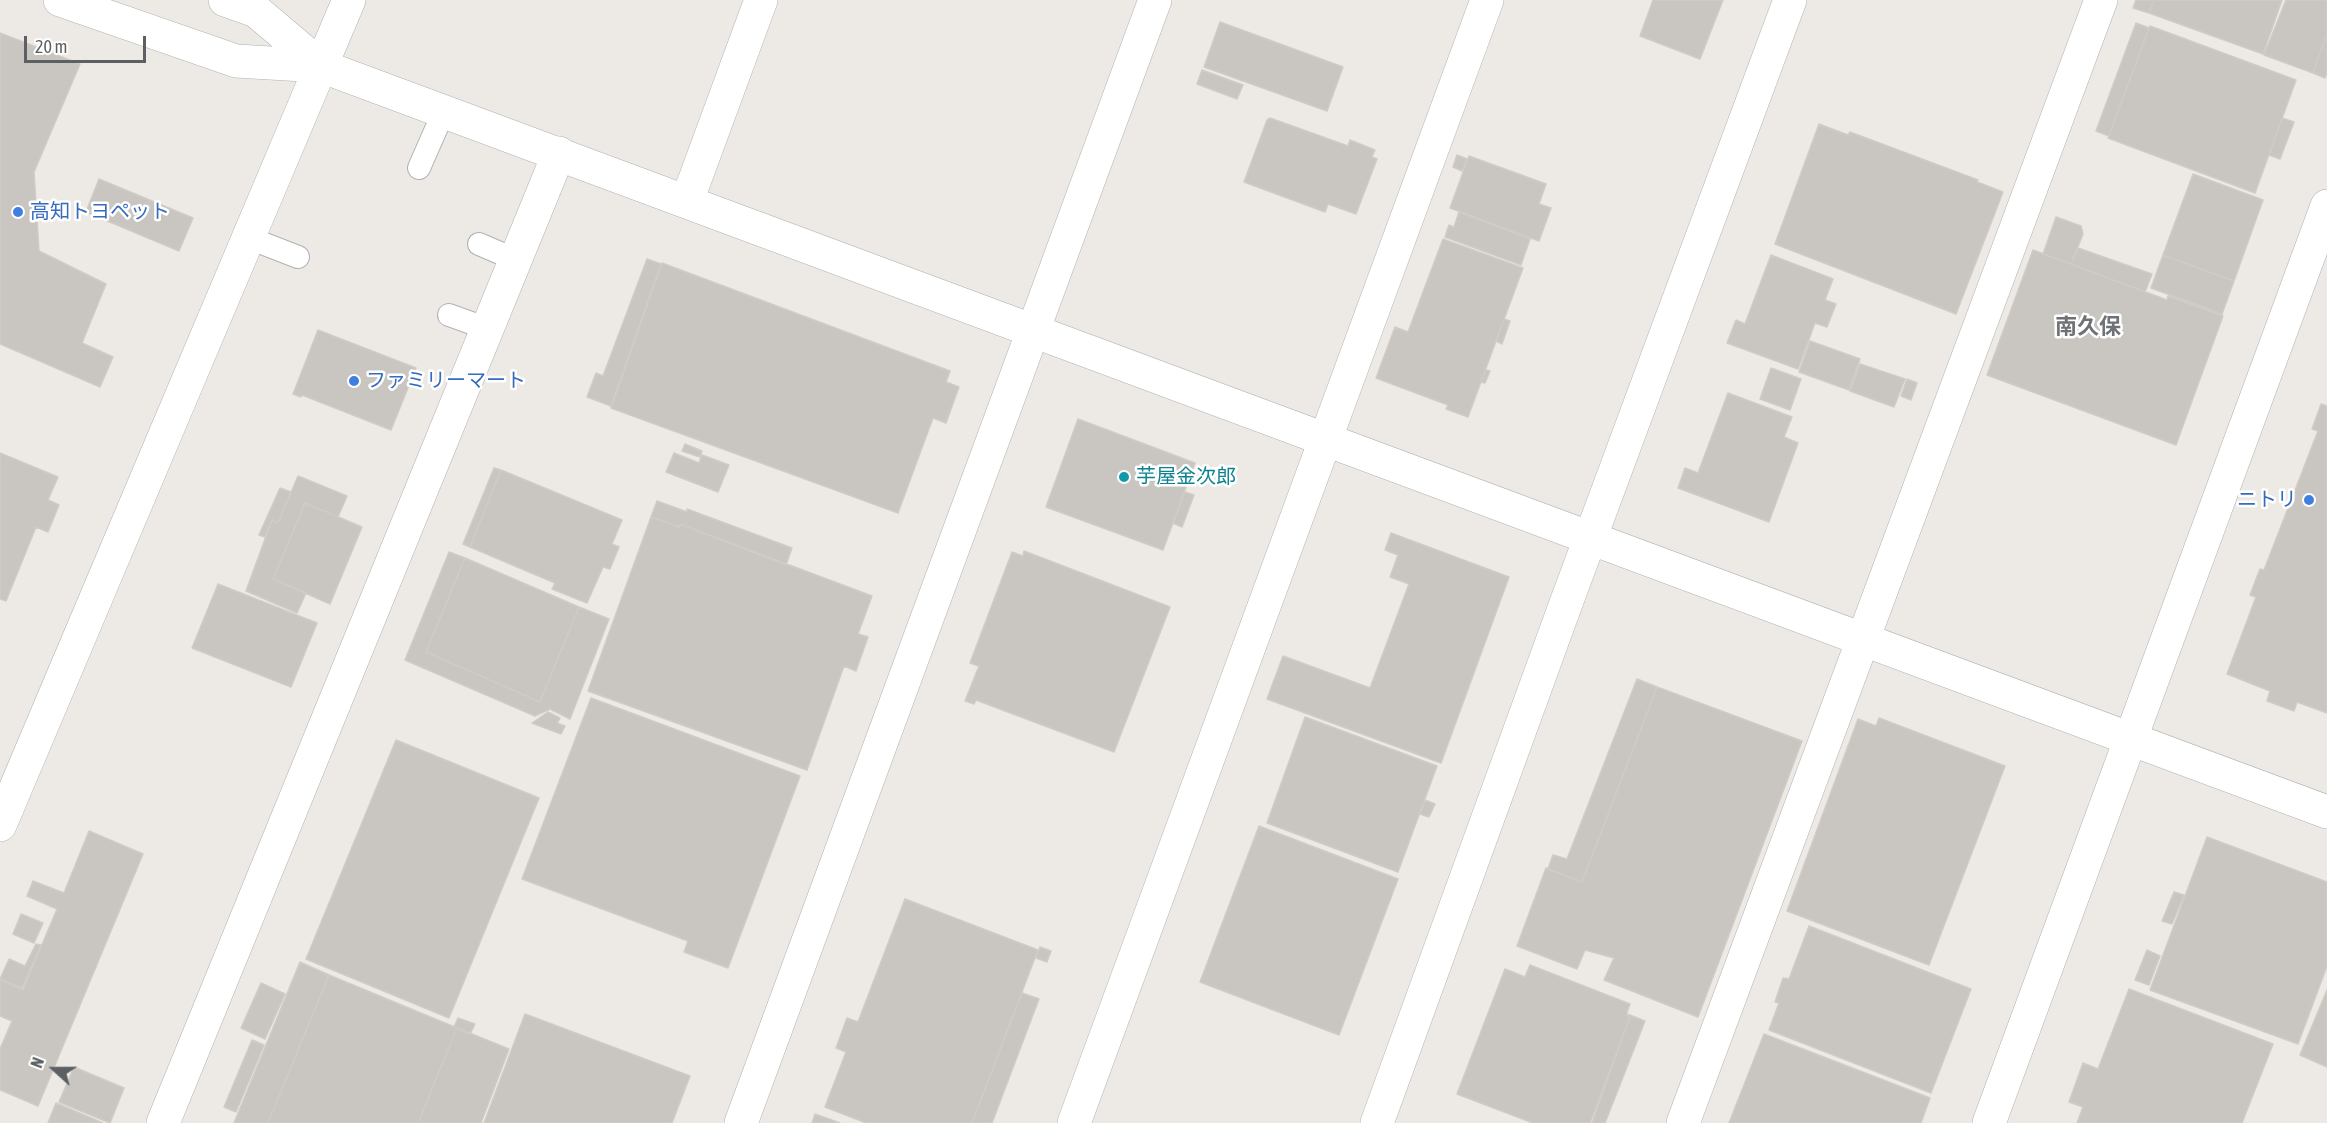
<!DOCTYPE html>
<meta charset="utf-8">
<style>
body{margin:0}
#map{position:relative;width:2327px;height:1123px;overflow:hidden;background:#edeae5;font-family:"Asap Condensed",sans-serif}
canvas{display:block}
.north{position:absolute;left:24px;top:1039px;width:60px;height:60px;-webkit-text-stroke:4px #fff;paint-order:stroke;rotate:291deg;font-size:16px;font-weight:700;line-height:24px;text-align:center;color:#5d6063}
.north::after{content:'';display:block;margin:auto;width:21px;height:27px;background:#5d6063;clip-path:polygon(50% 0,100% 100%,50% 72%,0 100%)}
.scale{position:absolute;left:24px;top:36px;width:122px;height:27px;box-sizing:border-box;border:3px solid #5d6063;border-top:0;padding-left:8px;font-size:18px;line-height:21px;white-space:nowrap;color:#5d6063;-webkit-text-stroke:4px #fff;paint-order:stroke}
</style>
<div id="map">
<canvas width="2327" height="1123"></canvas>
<div class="north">N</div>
<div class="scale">20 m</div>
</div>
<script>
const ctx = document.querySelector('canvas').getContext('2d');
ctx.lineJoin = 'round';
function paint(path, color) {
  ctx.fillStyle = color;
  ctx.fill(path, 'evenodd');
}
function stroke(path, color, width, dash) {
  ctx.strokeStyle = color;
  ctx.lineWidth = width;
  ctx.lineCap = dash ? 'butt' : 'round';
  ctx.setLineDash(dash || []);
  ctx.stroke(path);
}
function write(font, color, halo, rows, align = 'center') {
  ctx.font = font + ' "Asap Condensed","Noto Sans JP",sans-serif';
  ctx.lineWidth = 5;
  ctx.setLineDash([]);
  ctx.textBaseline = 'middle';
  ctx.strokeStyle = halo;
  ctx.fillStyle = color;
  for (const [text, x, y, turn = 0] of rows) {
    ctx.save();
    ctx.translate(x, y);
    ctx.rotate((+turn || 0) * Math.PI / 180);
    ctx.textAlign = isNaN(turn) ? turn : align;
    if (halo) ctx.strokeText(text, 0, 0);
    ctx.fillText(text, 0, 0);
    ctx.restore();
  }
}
const building = new Path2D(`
 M 1653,0 L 1723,0 L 1700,59 L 1640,36 Z
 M 2136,0 L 2154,0 L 2149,13 L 2133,8 Z
 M 2154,0 L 2282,0 L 2263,54 L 2149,13 Z
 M 2286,0 L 2327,0 L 2327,34 L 2313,73 L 2264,55 Z
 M 1220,22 L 1343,67 L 1327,111 L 1204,67 Z
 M 2136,23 L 2149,28 L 2109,136 L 2096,131 Z
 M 2150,26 L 2296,80 L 2255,193 L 2108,138 Z
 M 0,33 L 80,64 L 34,172 L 39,251 L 106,284 L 82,343 L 113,357 L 100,387 L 0,344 Z
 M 2327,34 L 2327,73 L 2325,78 L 2313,73 Z
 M 1202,70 L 1243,85 L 1237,99 L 1197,84 Z
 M 1270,118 L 1348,146 L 1350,140 L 1375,150 L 1372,157 L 1377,159 L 1356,214 L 1328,204 L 1325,212 L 1244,182 L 1267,120 Z
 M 2282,118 L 2294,122 L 2280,159 L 2269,155 Z
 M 1819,124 L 1848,135 L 1850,132 L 1978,180 L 1977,182 L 2003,192 L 1956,314 L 1775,244 Z
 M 1457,155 L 1467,159 L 1462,171 L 1453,167 Z
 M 1469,156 L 1546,184 L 1539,204 L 1551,208 L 1539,241 L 1450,208 Z
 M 2193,174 L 2263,200 L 2234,281 L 2163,255 Z
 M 99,179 L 193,218 L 179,251 L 86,212 Z
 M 1459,212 L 1530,239 L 1521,265 L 1445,237 L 1449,225 L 1454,227 Z
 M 2056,217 L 2081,226 L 2083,234 L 2071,264 L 2043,254 Z
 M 1443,239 L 1523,268 L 1468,417 L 1446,409 L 1448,405 L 1376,378 L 1395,327 L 1408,332 Z
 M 2078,248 L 2152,274 L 2145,292 L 2071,264 Z
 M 2033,250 L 2167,300 L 2168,296 L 2223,316 L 2176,445 L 1987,375 Z
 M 1771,255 L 1833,279 L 1825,300 L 1836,304 L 1827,327 L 1815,323 L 1798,369 L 1727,343 L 1736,320 L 1745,324 Z
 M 2163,255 L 2234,281 L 2222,314 L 2151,288 Z
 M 647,259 L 661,264 L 611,406 L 587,397 L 596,373 L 603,376 Z
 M 662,263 L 950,371 L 946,382 L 959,387 L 946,423 L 933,418 L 898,513 L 611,408 Z
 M 1504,319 L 1510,321 L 1502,344 L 1496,341 Z
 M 318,330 L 416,368 L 391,430 L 302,395 L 301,397 L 293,394 Z
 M 1810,341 L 1860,359 L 1849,390 L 1799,372 Z
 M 1860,364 L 1905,379 L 1894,407 L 1850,391 Z
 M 1771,368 L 1801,379 L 1790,410 L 1760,399 Z
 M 1486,370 L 1490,371 L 1485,383 L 1481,382 Z
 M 1907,379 L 1917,383 L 1911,400 L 1901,396 Z
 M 1728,393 L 1792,417 L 1784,437 L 1798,443 L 1769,522 L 1678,488 L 1685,468 L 1698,473 Z
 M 2321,404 L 2327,406 L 2327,713 L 2297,702 L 2294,711 L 2267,701 L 2270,691 L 2227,674 L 2256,597 L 2250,595 L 2260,569 L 2264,570 L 2318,431 L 2312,429 Z
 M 1078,419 L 1195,463 L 1163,550 L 1046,507 Z
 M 685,444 L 702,451 L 700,457 L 682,451 Z
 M 0,453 L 58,477 L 48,500 L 59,505 L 48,532 L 36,527 L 6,601 L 0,599 Z
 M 674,453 L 699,463 L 702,455 L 729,465 L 718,492 L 666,472 Z
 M 494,468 L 501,470 L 470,547 L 463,544 Z
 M 501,470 L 622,520 L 612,544 L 619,547 L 610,569 L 603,567 L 587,603 L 552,589 L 555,583 L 470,547 Z
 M 298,476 L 347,496 L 338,517 L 305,503 L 273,579 L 306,593 L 297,613 L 246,591 L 272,520 L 278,523 Z
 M 280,488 L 291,492 L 278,523 L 272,520 L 265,537 L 259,535 Z
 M 1185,492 L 1194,495 L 1182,527 L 1173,523 Z
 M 657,501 L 687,512 L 687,509 L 792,548 L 786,565 L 680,524 L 679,527 L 651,517 Z
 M 305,503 L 362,527 L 330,604 L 273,579 Z
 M 651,517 L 679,527 L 680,524 L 872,596 L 858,634 L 868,637 L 856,671 L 844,666 L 807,770 L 588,691 Z
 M 1391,533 L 1509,577 L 1441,763 L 1267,699 L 1283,656 L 1370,688 L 1409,584 L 1390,577 L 1398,555 L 1385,550 Z
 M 1024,551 L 1170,607 L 1114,752 L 976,700 L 974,704 L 965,701 L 979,666 L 970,663 L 1012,552 L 1023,556 Z
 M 449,552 L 465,558 L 426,652 L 540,702 L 579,607 L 609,619 L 570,719 L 550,709 L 535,716 L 405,660 Z
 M 465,558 L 579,607 L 540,702 L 426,652 Z
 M 218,584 L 317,623 L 291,687 L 192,648 Z
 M 1637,679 L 1657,687 L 1582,882 L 1548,869 L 1553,855 L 1567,859 Z
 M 1657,687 L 1802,741 L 1698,1017 L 1604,980 L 1614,958 L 1585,950 L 1577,969 L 1517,946 L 1546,868 L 1582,882 Z
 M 591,698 L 800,776 L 728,968 L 684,952 L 688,941 L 522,879 Z
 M 548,712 L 560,718 L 557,723 L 565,726 L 561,734 L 532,723 Z
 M 1305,717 L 1437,766 L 1398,872 L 1267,823 Z
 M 1879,718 L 2005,766 L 1929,965 L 1787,911 L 1858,719 L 1876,726 Z
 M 396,740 L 539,798 L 449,1018 L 306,959 Z
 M 1425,800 L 1435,804 L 1429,817 L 1420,814 Z
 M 1259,826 L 1398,879 L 1339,1035 L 1200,982 Z
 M 89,831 L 143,854 L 38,1106 L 0,1090 L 0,1049 L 12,1021 L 0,1016 L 0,980 L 23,990 L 57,909 L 27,896 L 33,881 L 64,893 Z
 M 2207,837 L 2327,882 L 2327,966 L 2298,1044 L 2150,990 Z
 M 2174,892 L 2184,895 L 2172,924 L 2162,921 Z
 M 905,899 L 1038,950 L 972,1123 L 866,1123 L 825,1107 L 846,1052 L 836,1048 L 847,1018 L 858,1022 Z
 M 21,914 L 43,923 L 34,943 L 13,934 Z
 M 1809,926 L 1971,989 L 1931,1093 L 1769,1030 L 1779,1003 L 1775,1002 L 1783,978 L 1789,979 Z
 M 36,944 L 41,945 L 22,988 L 0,979 L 9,959 L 25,966 Z
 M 1040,947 L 1051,951 L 1047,962 L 1036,958 Z
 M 2147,950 L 2160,956 L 2149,985 L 2135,980 Z
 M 300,962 L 329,975 L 268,1123 L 234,1123 Z
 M 1530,965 L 1630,1004 L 1626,1015 L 1630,1017 L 1590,1123 L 1533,1123 L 1457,1094 L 1505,969 L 1525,977 Z
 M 329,975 L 457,1028 L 418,1123 L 268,1123 Z
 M 261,983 L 285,994 L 265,1039 L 241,1028 Z
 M 2129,989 L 2273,1044 L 2242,1123 L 2077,1123 L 2083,1107 L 2069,1102 L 2083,1063 L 2098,1069 Z
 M 2327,990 L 2327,1067 L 2300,1055 Z
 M 1022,993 L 1039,999 L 992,1123 L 972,1123 Z
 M 525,1014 L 690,1076 L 672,1123 L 484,1123 Z
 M 1627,1014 L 1645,1021 L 1605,1123 L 1592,1123 L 1630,1017 Z
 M 458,1018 L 475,1024 L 470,1034 L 454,1027 Z
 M 457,1028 L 509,1049 L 481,1123 L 418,1123 Z
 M 1764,1034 L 1930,1098 L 1921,1123 L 1729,1123 Z
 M 252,1040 L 264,1045 L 236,1112 L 224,1107 Z
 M 74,1067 L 124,1088 L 110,1123 L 59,1102 Z
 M 56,1103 L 103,1123 L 48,1123 Z
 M 815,1114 L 840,1123 L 812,1123 Z`);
const lane = new Path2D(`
 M 419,168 L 444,111
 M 249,238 L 298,257
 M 479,244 L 516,260
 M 449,315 L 488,329`);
const street = new Path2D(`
 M 321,66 L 349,0
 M 687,201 L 761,0
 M 163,1123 L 559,153
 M 741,1123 L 1155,0
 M 1074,1123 L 1487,0
 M 1377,1123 L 1565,606 L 1790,0
 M 1683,1123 L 2101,0
 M 1989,1123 L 2327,206`);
const secondary = new Path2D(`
 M 60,0 L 236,61 L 321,66 L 2327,812
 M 225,0 L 256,11 L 321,66
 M 0,825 L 321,66`);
const markers = [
 [18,212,6,"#3f7fe0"],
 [354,381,6,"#3f7fe0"],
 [1124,477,6,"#0f9aa8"],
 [2309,500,6,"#3f7fe0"]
];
const shopNames = [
 ["高知トヨペット",30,212],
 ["ファミリーマート",366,381],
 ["ニトリ",2297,500,"right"]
];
const cultureNames = [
 ["芋屋金次郎",1136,477]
];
const quarterNames = [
 ["南久保",2088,327]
];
paint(building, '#c9c5c1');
stroke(building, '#d1cbc4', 1.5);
stroke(lane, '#b0b2b5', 24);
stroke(street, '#b0b2b5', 34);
stroke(secondary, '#afb3b6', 34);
stroke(lane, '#fff', 22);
stroke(street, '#fff', 33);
stroke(secondary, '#fff', 33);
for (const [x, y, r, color] of markers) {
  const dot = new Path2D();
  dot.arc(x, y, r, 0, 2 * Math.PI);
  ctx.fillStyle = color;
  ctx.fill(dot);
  stroke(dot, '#fff', 2);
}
write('20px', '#366cbe', '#fff', shopNames, 'left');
write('20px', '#0d838f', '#fff', cultureNames, 'left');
write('bold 22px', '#6e7275', '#fff', quarterNames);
</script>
